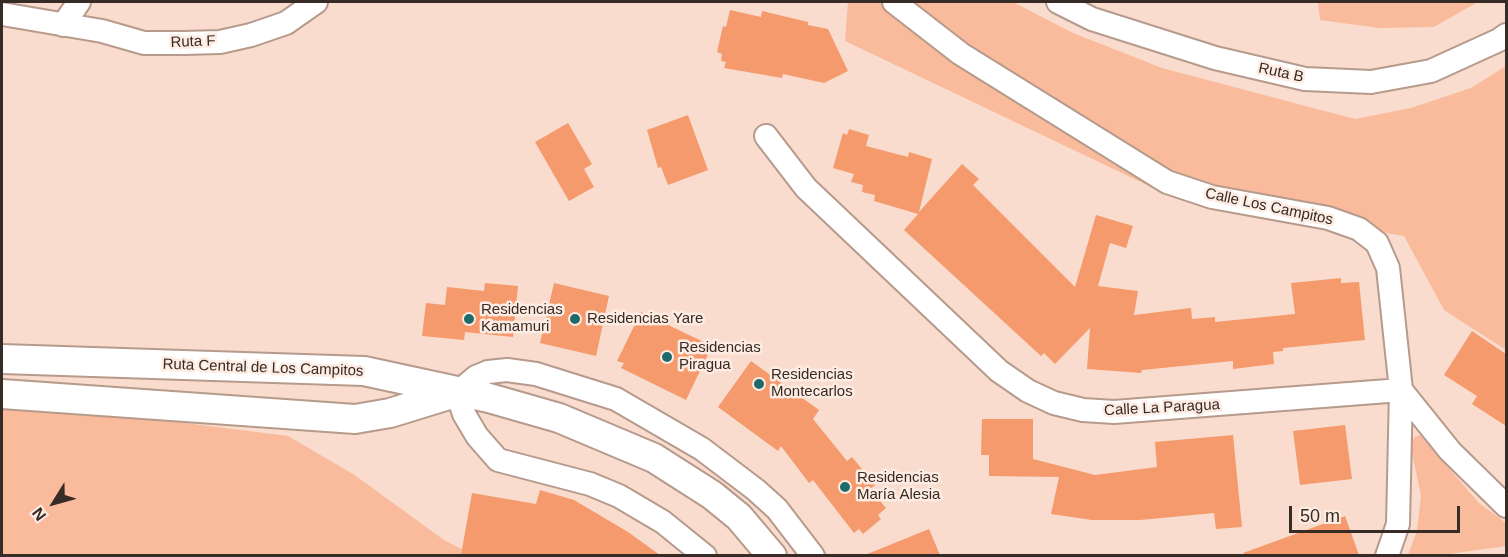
<!DOCTYPE html>
<html>
<head>
<meta charset="utf-8">
<style>
  body { margin:0 }
  #map { position:relative; width:1508px; height:557px; overflow:hidden; background:#f9dccd; font-family:Helvetica,sans-serif }
  canvas { display:block }
  .frame { position:absolute; inset:0; border:3px solid #362b25; pointer-events:none }
  .north { position:absolute; left:24px; top:473px; width:60px; height:60px; -webkit-text-stroke:4px #feece3; paint-order:stroke; rotate:233deg; font-size:16px; font-weight:700; line-height:24px; text-align:center; color:#362b25 }
  .north::after { content:''; display:block; margin:auto; width:21px; height:27px; background:#362b25; clip-path:polygon(50% 0,100% 100%,50% 72%,0 100%) }
  .scale { position:absolute; left:1289px; top:506px; width:171px; height:27px; box-sizing:border-box; border:3px solid #362b25; border-top:0; padding-left:8px; font-size:18px; line-height:21px; white-space:nowrap; color:#362b25; -webkit-text-stroke:4px #feece3; paint-order:stroke }
</style>
</head>
<body>
<div id="map">
<canvas width="1508" height="557"></canvas>
<div class="frame"></div>
<div class="north">N</div>
<div class="scale">50 m</div>
</div>
<script>
const c = document.querySelector('canvas').getContext('2d');
c.lineJoin = 'round';
function fill(path, color) {
  c.fillStyle = color;
  c.fill(path, 'evenodd');
}
function shape(rows) {
  const path = new Path2D();
  for (const r of rows) {
    path.moveTo(r[0], r[1]);
    for (let i = 2; i < r.length; i += 2) path.lineTo(r[i], r[i + 1]);
  }
  return path;
}
function stroke(path, color, width, dash) {
  c.strokeStyle = color;
  c.lineWidth = width;
  c.lineCap = dash ? 'butt' : 'round';
  c.setLineDash(dash || []);
  c.stroke(path);
}
function drawText(font, color, halo, rows, align = 'center') {
  c.font = font + ' Helvetica,sans-serif';
  c.lineWidth = 5;
  c.setLineDash([]);
  c.textBaseline = 'middle';
  c.strokeStyle = halo;
  c.fillStyle = color;
  for (const [text, x, y, turn = 0] of rows) {
    c.save();
    c.translate(x, y);
    c.rotate((+turn || 0) * Math.PI / 180);
    c.textAlign = isNaN(turn) ? turn : align;
    if (halo) c.strokeText(text, 0, 0);
    c.fillText(text, 0, 0);
    c.restore();
  }
}
fill(shape([
  [848,2,1013,2,1073,33,1162,68,1355,119,1411,108,1471,88,1506,66,1506,350,1444,310,1404,236,1166,194,845,41],
  [1318,2,1478,2,1434,27,1379,28,1320,20],
  [2,400,288,436,353,474,444,540,473,555,2,556],
  [1420,435,1479,503,1506,523,1506,546,1442,555,1408,555,1417,531,1421,496,1410,443,1415,437]
]), '#f9bb9c');
fill(shape([
  [730,10,761,17,762,11,808,22,808,25,828,29,848,71,824,83,783,74,782,78,724,68,726,62,721,61,722,54,717,52,723,26,726,27],
  [688,115,708,170,668,185,661,167,658,168,647,130],
  [568,123,592,164,584,169,594,187,569,201,535,142],
  [849,129,869,135,866,146,908,157,909,152,932,159,919,212,962,164,979,179,973,185,1075,287,1096,215,1133,226,1126,248,1110,243,1098,286,1138,291,1134,315,1191,308,1192,319,1215,317,1215,322,1295,314,1291,283,1341,278,1341,283,1359,282,1365,340,1283,348,1283,351,1273,352,1274,364,1233,369,1233,361,1142,370,1141,373,1087,369,1090,328,1055,364,1044,353,1041,356,904,230,918,214,874,201,875,195,862,192,863,185,851,182,854,174,833,168,843,133,847,135],
  [485,283,518,286,513,337,465,332,464,340,422,336,426,303,445,305,447,287,484,291],
  [554,283,609,296,596,356,540,343],
  [641,312,712,346,686,400,621,368,624,363,617,361],
  [1472,331,1506,354,1506,426,1472,404,1477,396,1444,375],
  [751,361,819,410,813,419,847,461,852,457,875,485,870,489,886,508,878,515,881,519,863,534,859,529,854,533,813,480,809,483,781,446,778,451,718,407],
  [982,419,1033,419,1033,459,1095,475,1157,467,1155,442,1233,435,1242,527,1216,529,1214,513,1140,520,1092,520,1051,514,1059,477,989,476,989,455,981,455],
  [1345,425,1352,479,1300,485,1293,431],
  [540,490,574,500,628,532,660,555,461,555,472,493,536,504],
  [1345,516,1359,555,1244,555,1243,553],
  [929,529,940,555,865,555]
]), '#f49a6d');
const minor = shape([
  [894,2,961,54,1167,182,1212,197,1328,218,1359,229,1377,243,1388,268,1401,390,1398,524,1387,556],
  [1058,2,1092,19,1215,58,1305,79,1371,82,1431,71,1499,40,1506,35],
  [2,14,102,31,144,43,184,43,220,42,251,35,286,23,316,2],
  [63,25,79,2],
  [766,136,806,188,999,371,1028,391,1054,403,1083,410,1114,412,1401,390],
  [1401,390,1450,451,1506,506],
  [705,556,663,522,619,496,590,484,498,460,477,436,464,414,457,393,476,377,488,372,507,370,536,374,616,399,702,449,756,490,777,509,813,556]
]);
const major = shape([
  [2,359,364,371,489,398,559,418,654,458,712,495,739,517,772,556],
  [2,394,355,419,390,413,455,393]
]);
stroke(minor, '#b69a8c', 26);
stroke(major, '#b69a8c', 32);
stroke(minor, '#fff', 22);
stroke(major, '#fff', 28);
for (const [x, y, r, color] of [
  [469,319,6,"#1f6b6b"],
  [575,319,6,"#1f6b6b"],
  [667,357,6,"#1f6b6b"],
  [759,384,6,"#1f6b6b"],
  [845,487,6,"#1f6b6b"]
]) {
  const dot = new Path2D();
  dot.arc(x, y, r, 0, 2 * Math.PI);
  c.fillStyle = color;
  c.fill(dot);
  stroke(dot, '#feece3', 2);
}
drawText('15px', '#362b25', '#feece3', [
  ["Ruta F",193,42,-2],
  ["Ruta B",1281,73,12],
  ["Calle Los Campitos",1269,207,12],
  ["Ruta Central de Los Campitos",263,368,2],
  ["Calle La Paragua",1162,408,-3]
]);
drawText('15px', '#362b25', '#feece3', [
  ["Residencias",481,310],
  ["Kamamuri",481,327],
  ["Residencias Yare",587,319],
  ["Residencias",679,348],
  ["Piragua",679,365],
  ["Residencias",771,375],
  ["Montecarlos",771,392],
  ["Residencias",857,478],
  ["María Alesia",857,495]
], 'left');
</script>
</body>
</html>
